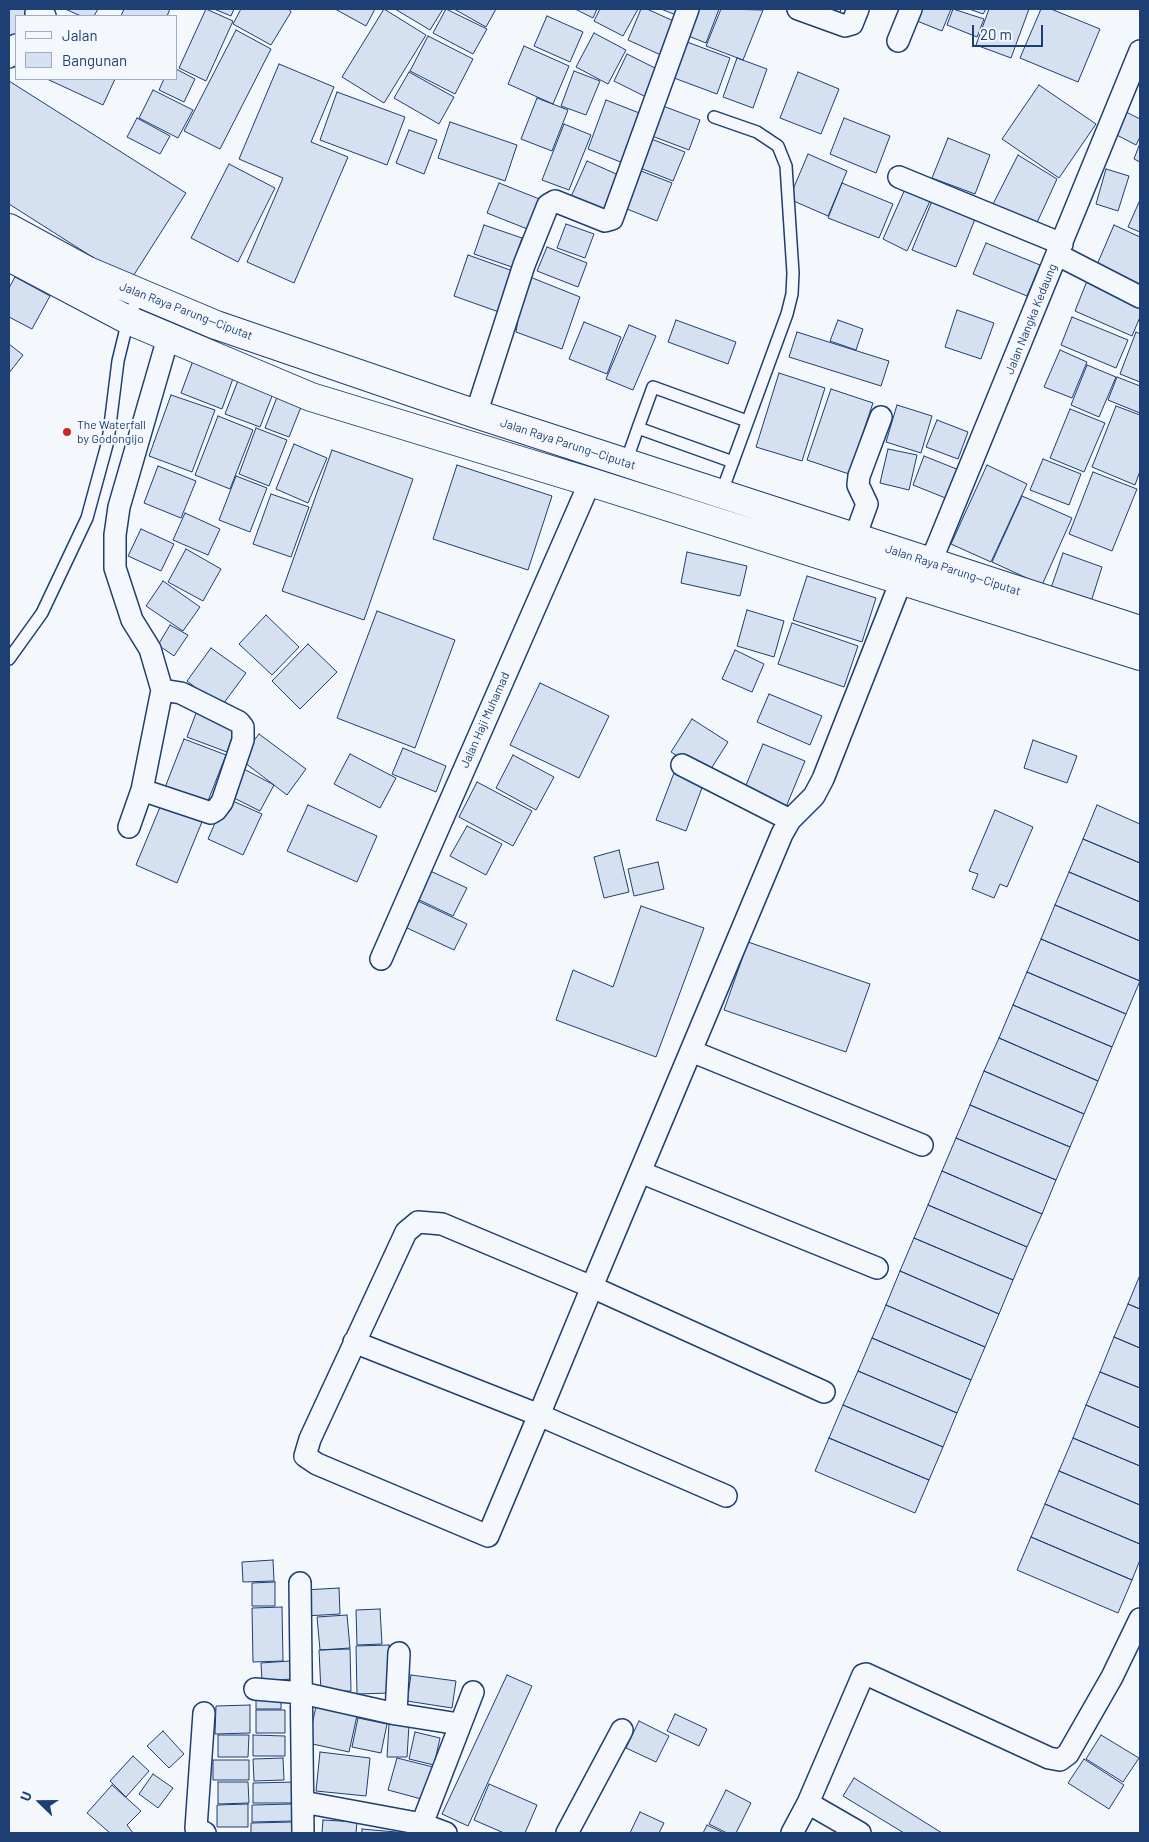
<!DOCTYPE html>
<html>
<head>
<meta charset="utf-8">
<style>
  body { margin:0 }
  #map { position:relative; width:1149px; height:1842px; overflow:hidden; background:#f4f7fb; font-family:Barlow,sans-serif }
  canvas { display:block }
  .frame { position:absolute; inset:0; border:10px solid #1d3f73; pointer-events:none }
  .legend { position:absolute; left:15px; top:15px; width:162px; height:65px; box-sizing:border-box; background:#f4f7fb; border:1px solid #9eadc5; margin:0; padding:6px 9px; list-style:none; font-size:15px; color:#1d3f73 }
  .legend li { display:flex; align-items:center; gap:10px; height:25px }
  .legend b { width:25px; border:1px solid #9eadc5 }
  .north { position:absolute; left:15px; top:1777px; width:50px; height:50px; -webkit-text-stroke:4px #f4f7fb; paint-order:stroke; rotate:292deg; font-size:14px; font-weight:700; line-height:20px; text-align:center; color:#1d3f73 }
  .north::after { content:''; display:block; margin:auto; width:18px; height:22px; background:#1d3f73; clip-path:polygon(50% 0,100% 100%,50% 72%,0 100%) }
  .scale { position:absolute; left:972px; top:25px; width:71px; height:22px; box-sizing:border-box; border:2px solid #1d3f73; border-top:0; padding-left:6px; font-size:15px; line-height:18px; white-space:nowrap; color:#1d3f73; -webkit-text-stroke:4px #f4f7fb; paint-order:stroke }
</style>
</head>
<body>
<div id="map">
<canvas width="1149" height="1842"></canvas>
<div class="frame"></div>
<ul class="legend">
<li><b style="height:6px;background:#f4f7fb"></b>Jalan</li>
<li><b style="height:14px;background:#d5e0f0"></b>Bangunan</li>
</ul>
<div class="north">U</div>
<div class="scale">20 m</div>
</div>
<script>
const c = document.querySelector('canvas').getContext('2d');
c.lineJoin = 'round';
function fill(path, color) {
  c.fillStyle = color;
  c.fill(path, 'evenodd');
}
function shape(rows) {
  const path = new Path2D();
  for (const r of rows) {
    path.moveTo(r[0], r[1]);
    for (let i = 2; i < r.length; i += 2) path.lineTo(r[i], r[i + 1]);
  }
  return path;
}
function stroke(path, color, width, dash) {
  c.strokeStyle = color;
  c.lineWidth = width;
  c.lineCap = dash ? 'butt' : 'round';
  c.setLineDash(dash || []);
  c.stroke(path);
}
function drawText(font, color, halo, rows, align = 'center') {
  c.font = font + ' Barlow,sans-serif';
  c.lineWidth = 4;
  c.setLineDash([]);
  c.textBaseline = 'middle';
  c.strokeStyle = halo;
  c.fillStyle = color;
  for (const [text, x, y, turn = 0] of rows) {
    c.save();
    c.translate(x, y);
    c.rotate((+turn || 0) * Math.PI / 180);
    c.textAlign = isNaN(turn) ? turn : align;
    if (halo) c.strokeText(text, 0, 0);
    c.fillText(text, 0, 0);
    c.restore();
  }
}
const building = shape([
  [9,9,32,9,28,16,16,16,16,35,9,47,9,9],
  [65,9,98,9,94,16,81,16,65,9],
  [124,9,170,9,167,16,121,16,124,9],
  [206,9,233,21,206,81,179,68,206,9],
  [214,9,234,9,231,16,214,9],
  [241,9,289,9,291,12,271,45,233,24,241,9],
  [335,9,375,9,366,26,335,9],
  [384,9,426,35,384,103,342,77,384,9],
  [395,9,443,9,430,30,395,9],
  [446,9,487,29,473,54,433,33,446,9],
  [454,9,496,9,486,27,454,9],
  [575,9,597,9,593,18,575,9],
  [600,9,638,9,623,36,594,21,600,9],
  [641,9,647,9,678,23,663,56,628,40,641,9],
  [661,9,684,9,681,17,661,9],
  [690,9,719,9,706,43,681,33,690,9],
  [721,9,763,10,743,60,706,46,721,9],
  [807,9,841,9,838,19,807,9],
  [916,9,951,9,942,31,912,19,916,9],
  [953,9,984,19,977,37,947,25,953,9],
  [969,9,986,9,983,14,969,9],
  [989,9,1029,9,1011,58,976,45,989,9],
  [1041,9,1051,9,1100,29,1078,82,1020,58,1041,9],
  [547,16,583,32,570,62,534,46,547,16],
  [236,30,271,49,220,149,184,131,236,30],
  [594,33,626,50,608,84,576,67,594,33],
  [428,36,473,59,455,94,410,71,428,36],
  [679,39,730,58,717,94,666,75,679,39],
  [524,46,569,66,553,104,508,84,524,46],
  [627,54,661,71,648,98,614,81,627,54],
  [737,58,767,69,753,108,723,97,737,58],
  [279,64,334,87,311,142,348,157,294,283,247,262,283,178,239,159,279,64],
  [176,69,195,79,184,102,159,90,164,79,176,79,176,69],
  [574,71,600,81,586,115,561,106,574,71],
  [409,72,454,97,439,124,394,98,409,72],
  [798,72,839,89,821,134,780,118,798,72],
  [47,79,115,79,103,105,47,79],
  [9,81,186,193,130,281,9,204,9,81],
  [1039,85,1096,124,1059,178,1002,139,1039,85],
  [153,90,193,110,178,138,139,118,153,90],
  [337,92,405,117,387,165,320,140,337,92],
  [537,98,568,110,552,151,521,139,537,98],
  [606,100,647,116,628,165,588,149,606,100],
  [663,106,700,120,689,150,652,136,663,106],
  [1122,110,1140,119,1140,137,1136,145,1111,132,1122,110],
  [137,118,170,136,160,154,127,137,137,118],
  [844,118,890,136,876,173,830,154,844,118],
  [450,122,517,145,505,181,438,158,450,122],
  [564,124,591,135,569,190,542,180,564,124],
  [409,130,437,140,424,174,396,163,409,130],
  [646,137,685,152,673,181,635,166,646,137],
  [948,138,990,155,975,194,932,178,948,138],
  [1140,143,1140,162,1134,159,1140,143],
  [808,154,847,171,828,216,789,199,808,154],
  [1018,155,1057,179,1035,227,992,206,1018,155],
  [587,161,623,177,607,215,570,199,587,161],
  [229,164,275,188,238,262,191,238,229,164],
  [636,169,672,183,657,221,622,207,636,169],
  [1106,169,1129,176,1118,211,1096,204,1106,169],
  [499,183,547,202,535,232,487,213,499,183],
  [842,183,893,204,879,238,828,218,842,183],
  [905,189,930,201,907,251,883,239,905,189],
  [934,196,977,214,956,267,912,250,934,196],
  [1140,200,1140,232,1128,227,1140,200],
  [566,224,594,234,585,258,557,248,566,224],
  [484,225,522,238,512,267,474,254,484,225],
  [1114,225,1140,237,1140,287,1096,267,1114,225],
  [986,243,1040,265,1027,296,973,274,986,243],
  [547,247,587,263,578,287,537,271,547,247],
  [468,255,513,271,499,312,454,296,468,255],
  [525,275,580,297,562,349,516,332,525,275],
  [15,277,50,296,32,329,9,317,9,288,15,277],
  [1087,281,1140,304,1140,317,1132,336,1075,311,1087,281],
  [957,310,994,323,981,359,945,347,957,310],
  [1072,317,1128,340,1116,368,1061,345,1072,317],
  [676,320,736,342,728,364,668,342,676,320],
  [838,320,863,329,856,350,830,341,838,320],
  [584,322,621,337,607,374,569,359,584,322],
  [629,325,656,336,633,390,606,379,629,325],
  [797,332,889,361,881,386,789,357,797,332],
  [1136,332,1140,334,1140,382,1120,374,1136,332],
  [9,344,23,355,9,373,9,344],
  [1060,350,1087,362,1072,398,1044,387,1060,350],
  [194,358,235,373,222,409,181,393,194,358],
  [1087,365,1116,377,1099,417,1071,405,1087,365],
  [779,373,825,388,802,461,756,447,779,373],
  [1117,377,1140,386,1140,413,1108,400,1117,377],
  [239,378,274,391,260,427,225,414,239,378],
  [281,387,305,397,289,437,265,428,281,387],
  [831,389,873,403,849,474,807,460,831,389],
  [171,395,215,410,192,472,149,456,171,395],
  [897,405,932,416,921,453,886,442,897,405],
  [1116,406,1140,415,1140,471,1135,485,1092,467,1116,406],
  [1070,409,1105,423,1084,472,1050,458,1070,409],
  [218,416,253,430,230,489,195,475,218,416],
  [937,420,968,432,958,459,926,447,937,420],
  [256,428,287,440,269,486,239,474,256,428],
  [294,444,327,458,308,503,276,489,294,444],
  [888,449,917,455,909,490,880,483,888,449],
  [332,450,413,479,364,620,282,591,332,450],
  [924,456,964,472,953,501,913,485,924,456],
  [1043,459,1081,474,1069,505,1030,490,1043,459],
  [457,465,552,496,528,570,433,539,457,465],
  [987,465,1027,484,991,562,951,544,987,465],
  [158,466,196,481,181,518,144,503,158,466],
  [1093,472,1137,489,1112,551,1069,534,1093,472],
  [236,476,267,488,250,532,219,520,236,476],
  [271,494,309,507,291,557,253,544,271,494],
  [1022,496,1072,518,1042,585,992,562,1022,496],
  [185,513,220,529,208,555,173,540,185,513],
  [141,529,174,544,161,571,128,556,141,529],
  [186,549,221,569,203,601,168,582,186,549],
  [687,552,747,566,740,596,681,583,687,552],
  [1063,553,1102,567,1090,605,1050,591,1063,553],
  [807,576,876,598,862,642,793,620,807,576],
  [163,581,200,607,183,631,146,606,163,581],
  [747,610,784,621,774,657,737,646,747,610],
  [377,611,455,640,415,748,337,718,377,611],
  [266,615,299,647,272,675,239,644,266,615],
  [792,623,858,646,844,687,778,664,792,623],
  [170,625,188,635,174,656,158,645,170,625],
  [308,644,337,672,300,709,272,681,308,644],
  [211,648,246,673,221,707,187,681,211,648],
  [735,650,764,664,752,692,722,679,735,650],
  [540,683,609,716,579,778,510,745,540,683],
  [769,694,822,716,810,745,757,722,769,694],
  [198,708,237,722,227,752,187,737,198,708],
  [692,719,728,742,707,775,671,752,692,719],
  [259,734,306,769,287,795,240,759,259,734],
  [184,739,226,755,206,806,164,790,184,739],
  [1033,740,1077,756,1067,783,1024,768,1033,740],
  [763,744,805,761,786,807,744,790,763,744],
  [403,748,446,766,436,792,392,774,403,748],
  [350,754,396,778,380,808,334,784,350,754],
  [513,755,554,777,536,810,496,788,513,755],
  [242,768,274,785,260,811,228,795,242,768],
  [674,773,703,785,686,831,656,820,674,773],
  [477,782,532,811,513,846,459,817,477,782],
  [226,798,262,814,243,855,208,839,226,798],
  [163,800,204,817,177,883,136,865,163,800],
  [308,805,377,836,357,882,287,851,308,805],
  [1097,805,1140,824,1140,863,1083,839,1097,805],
  [995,810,1033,827,1007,887,1000,884,994,898,972,889,978,874,969,871,995,810],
  [467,826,502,844,486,875,450,856,467,826],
  [1083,839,1140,863,1140,902,1069,872,1083,839],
  [619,850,629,892,604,898,594,857,619,850],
  [658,862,664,889,634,896,628,869,658,862],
  [426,869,467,888,453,916,413,897,426,869],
  [1069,872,1140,902,1140,941,1055,905,1069,872],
  [418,901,467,924,454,950,405,927,418,901],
  [1055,905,1140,941,1140,981,1041,939,1055,905],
  [641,906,704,928,656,1057,556,1020,573,970,613,987,641,906],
  [1041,939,1140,981,1126,1014,1027,972,1041,939],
  [748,942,870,984,846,1052,724,1010,748,942],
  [1027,972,1126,1014,1112,1047,1013,1005,1027,972],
  [1013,1005,1112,1047,1098,1081,999,1038,1013,1005],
  [999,1038,1098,1081,1084,1114,984,1071,999,1038],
  [984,1071,1084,1114,1070,1147,970,1105,984,1071],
  [970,1105,1070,1147,1056,1180,956,1138,970,1105],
  [956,1138,1056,1180,1042,1214,942,1171,956,1138],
  [942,1171,1042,1214,1027,1247,928,1205,942,1171],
  [928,1205,1027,1247,1013,1280,914,1238,928,1205],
  [914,1238,1013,1280,999,1314,900,1271,914,1238],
  [900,1271,999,1314,985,1347,886,1305,900,1271],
  [1140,1275,1140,1309,1128,1304,1140,1275],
  [1128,1304,1140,1309,1140,1348,1114,1337,1128,1304],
  [886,1305,985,1347,971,1380,872,1338,886,1305],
  [1114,1337,1140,1348,1140,1388,1100,1372,1114,1337],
  [872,1338,971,1380,957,1413,858,1371,872,1338],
  [858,1371,957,1413,943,1447,843,1405,858,1371],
  [1100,1372,1140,1388,1140,1428,1086,1405,1100,1372],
  [843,1405,943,1447,929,1480,829,1438,843,1405],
  [1086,1405,1140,1428,1140,1466,1073,1438,1086,1405],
  [829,1438,929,1480,915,1513,815,1471,829,1438],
  [1073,1438,1140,1466,1140,1505,1059,1471,1073,1438],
  [1059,1471,1140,1505,1140,1544,1045,1504,1059,1471],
  [1045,1504,1140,1544,1140,1560,1132,1580,1031,1537,1045,1504],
  [1031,1537,1132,1580,1118,1613,1017,1570,1031,1537],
  [273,1560,274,1581,243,1582,242,1562,273,1560],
  [275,1582,275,1606,252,1606,252,1583,275,1582],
  [339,1588,340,1614,305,1616,304,1590,339,1588],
  [282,1607,283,1661,253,1662,252,1608,282,1607],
  [380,1609,382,1644,357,1645,356,1610,380,1609],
  [347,1615,350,1648,320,1650,317,1617,347,1615],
  [389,1645,390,1693,357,1694,356,1646,389,1645],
  [350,1649,351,1691,321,1692,319,1650,350,1649],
  [290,1661,291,1679,262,1681,261,1663,290,1661],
  [411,1675,456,1681,452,1708,407,1701,411,1675],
  [507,1675,532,1686,468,1826,442,1814,507,1675],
  [256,1696,281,1697,281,1709,256,1709,256,1696],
  [317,1702,358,1711,349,1752,308,1743,317,1702],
  [250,1705,250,1733,215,1734,216,1706,250,1705],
  [256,1710,285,1710,285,1733,256,1733,256,1710],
  [675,1714,707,1729,699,1746,667,1731,675,1714],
  [358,1718,387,1724,381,1753,352,1747,358,1718],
  [639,1721,669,1736,656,1762,626,1748,639,1721],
  [389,1724,409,1725,407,1757,387,1757,389,1724],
  [163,1731,184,1754,169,1768,147,1746,163,1731],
  [415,1732,440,1738,434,1765,409,1759,415,1732],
  [218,1735,249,1735,248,1757,218,1757,218,1735],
  [253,1735,285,1736,285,1756,253,1756,253,1735],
  [1101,1735,1139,1758,1123,1782,1086,1759,1101,1735],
  [320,1752,370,1758,366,1796,316,1791,320,1752],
  [133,1756,149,1771,126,1797,110,1781,133,1756],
  [283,1758,284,1780,254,1781,253,1759,283,1758],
  [397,1758,433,1767,425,1800,388,1790,397,1758],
  [1084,1759,1124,1785,1109,1809,1068,1783,1084,1759],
  [213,1760,249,1760,249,1780,213,1780,213,1760],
  [153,1774,173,1788,158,1808,139,1794,153,1774],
  [854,1778,942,1833,904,1833,843,1796,854,1778],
  [218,1782,248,1782,249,1803,218,1804,218,1782],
  [296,1782,296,1803,253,1803,253,1783,296,1782],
  [489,1784,537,1805,525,1833,504,1833,474,1820,489,1784],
  [112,1785,141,1811,127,1825,133,1833,110,1833,87,1813,112,1785],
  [726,1790,751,1803,736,1833,727,1833,709,1824,726,1790],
  [248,1804,248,1827,217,1827,217,1805,248,1804],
  [292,1804,293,1821,252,1822,252,1805,292,1804],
  [640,1812,664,1823,659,1833,630,1833,640,1812],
  [323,1820,357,1822,356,1833,322,1833,323,1820],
  [294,1822,295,1833,251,1833,251,1823,294,1822],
  [707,1825,724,1833,703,1833,707,1825],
  [362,1829,407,1833,362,1833,362,1829]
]);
fill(building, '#d5e0f0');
stroke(building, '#1d3f73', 1);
const lane = shape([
  [714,117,757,132,778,146,786,166,793,273,792,294,787,314,721,494],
  [626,462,638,428],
  [733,462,638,428,653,387,747,421],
  [9,659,42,613,87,518,108,441,118,361,128,320,139,294]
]);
const street = shape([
  [798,9,845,26,852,24,858,9],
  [36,13,45,16],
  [898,41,911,9],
  [9,57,16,45],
  [899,177,1062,244],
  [1058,255,1140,297],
  [476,414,524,265,548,205,555,201,605,221,612,219,688,9],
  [855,537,867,504,858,485,859,476,881,417],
  [925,576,1140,51],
  [682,765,790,820],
  [142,790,211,813,216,810,222,802,243,740,243,727,239,722,181,693,162,690],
  [129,827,142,790,162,690,150,649,132,620,115,568,115,535,119,507,168,338],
  [381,959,590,482],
  [691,1051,922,1145],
  [640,1172,877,1268],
  [354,1342,539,1415,726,1496],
  [824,1392,592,1287,442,1224,418,1222,406,1232,310,1439,305,1456,317,1464,488,1536,539,1415,592,1287,593,1284,782,834,790,820,814,796,823,779,907,566],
  [300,1583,303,1833],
  [255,1689,302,1693,396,1714,459,1724],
  [204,1713,196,1828,205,1833],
  [396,1714,399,1653],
  [303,1802,422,1824,446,1833],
  [808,1803,860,1833],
  [422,1824,473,1692],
  [567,1833,622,1730],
  [792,1833,808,1803,863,1675,866,1674,1049,1758,1060,1760,1068,1754,1112,1677,1140,1619]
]);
const highway = shape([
  [9,228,88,271,216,325,476,414,1140,630],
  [9,257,128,320,311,397,590,482,1140,656]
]);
stroke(lane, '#1d3f73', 14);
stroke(street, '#1d3f73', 24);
stroke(highway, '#1d3f73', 30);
stroke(lane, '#f4f7fb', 11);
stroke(street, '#f4f7fb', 21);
stroke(highway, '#f4f7fb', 28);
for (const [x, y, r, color] of [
  [67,432,5,"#c62828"]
]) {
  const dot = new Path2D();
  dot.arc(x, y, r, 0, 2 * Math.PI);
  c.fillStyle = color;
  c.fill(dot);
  stroke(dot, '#f4f7fb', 2);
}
drawText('12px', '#1d3f73', '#f4f7fb', [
  ["Jalan Raya Parung—Ciputat",186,311,21],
  ["Jalan Nangka Kedaung",1031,319,-68],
  ["Jalan Raya Parung—Ciputat",568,444,18],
  ["Jalan Raya Parung—Ciputat",953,570,18],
  ["Jalan Haji Muhamad",485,720,-66]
]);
drawText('12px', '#1d3f73', '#f4f7fb', [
  ["The Waterfall",77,425],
  ["by Godongijo",77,439]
], 'left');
</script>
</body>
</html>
